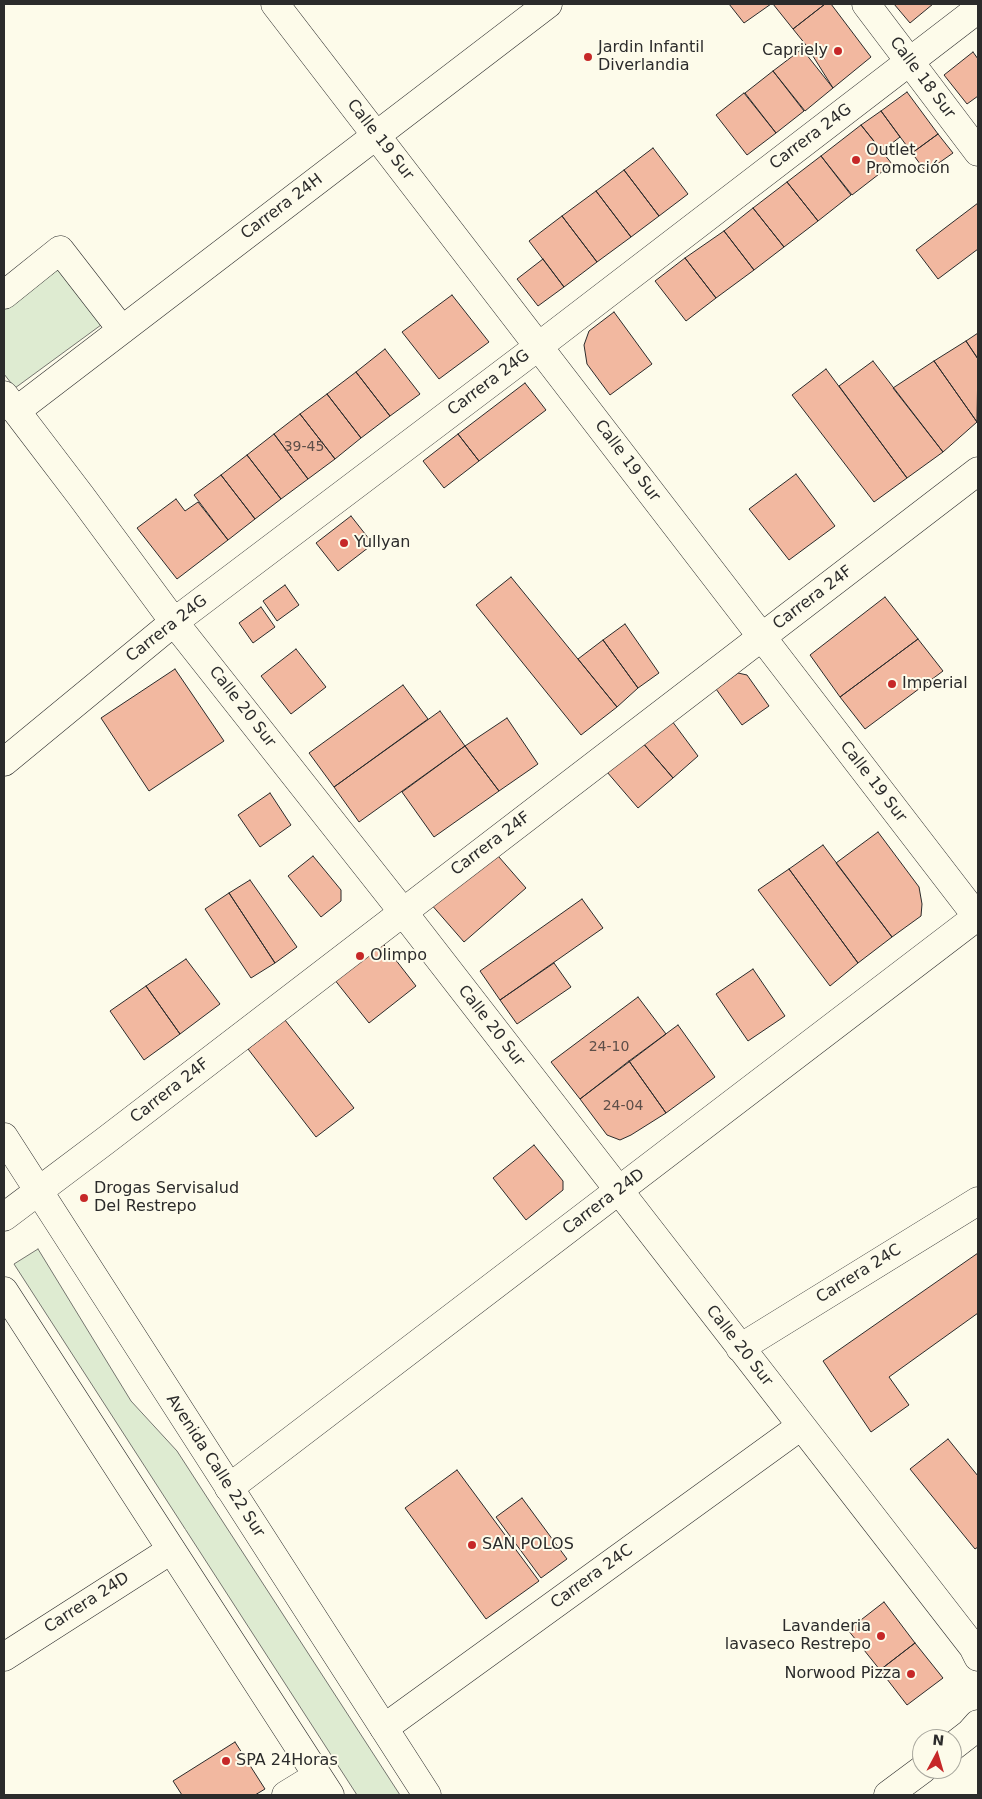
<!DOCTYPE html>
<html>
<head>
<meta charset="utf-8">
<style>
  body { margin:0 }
  #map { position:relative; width:982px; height:1799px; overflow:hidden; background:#fdfbea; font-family:"DejaVu Sans",sans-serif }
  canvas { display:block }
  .frame { position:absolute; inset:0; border:5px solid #2b2b2b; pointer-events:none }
  .north { position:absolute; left:912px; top:1729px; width:50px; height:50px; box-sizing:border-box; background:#fdfbea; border:1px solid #a9a89e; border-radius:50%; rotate:6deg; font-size:14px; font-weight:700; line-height:20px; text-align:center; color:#2b2b2b }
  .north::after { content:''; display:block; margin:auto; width:18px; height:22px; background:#c62828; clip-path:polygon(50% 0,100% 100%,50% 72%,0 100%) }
</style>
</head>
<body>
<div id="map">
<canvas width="982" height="1799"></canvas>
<div class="frame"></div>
<div class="north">N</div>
</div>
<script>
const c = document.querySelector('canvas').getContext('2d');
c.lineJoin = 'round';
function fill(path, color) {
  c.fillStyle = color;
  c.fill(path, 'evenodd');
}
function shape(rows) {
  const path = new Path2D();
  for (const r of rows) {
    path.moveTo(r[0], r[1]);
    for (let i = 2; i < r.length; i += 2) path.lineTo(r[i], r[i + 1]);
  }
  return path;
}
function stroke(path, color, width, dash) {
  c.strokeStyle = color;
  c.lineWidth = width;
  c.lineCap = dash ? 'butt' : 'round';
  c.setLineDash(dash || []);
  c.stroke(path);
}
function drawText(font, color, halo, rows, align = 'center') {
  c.font = font + ' "DejaVu Sans",sans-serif';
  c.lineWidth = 4;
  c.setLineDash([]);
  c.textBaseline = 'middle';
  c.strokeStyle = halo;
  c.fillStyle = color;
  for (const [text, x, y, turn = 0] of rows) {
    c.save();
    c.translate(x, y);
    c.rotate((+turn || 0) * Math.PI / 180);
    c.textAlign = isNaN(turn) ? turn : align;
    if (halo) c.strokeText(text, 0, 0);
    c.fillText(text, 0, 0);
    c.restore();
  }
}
const green = shape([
  [59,269,101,325,15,388,4,374,4,309,59,269],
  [38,1249,131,1401,177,1451,400,1795,357,1795,14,1264,38,1249]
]);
fill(green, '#deebd1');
stroke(green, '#74746e', 1);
const building = shape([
  [729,4,771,4,744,23,729,4],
  [773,4,825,4,793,29,773,4],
  [825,4,831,4,871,57,833,88,806,45,793,29,825,4],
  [894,4,933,4,910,23,894,4],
  [802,49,833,88,805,111,773,71,802,49],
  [973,52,978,59,978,96,967,104,944,75,973,52],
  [773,71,804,111,776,133,745,93,773,71],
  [907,92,938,134,912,153,881,111,907,92],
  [744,93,776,133,747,155,716,115,744,93],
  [881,111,900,137,882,151,861,125,881,111],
  [861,125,892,164,852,195,821,156,861,125],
  [938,134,953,153,926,172,912,153,938,134],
  [653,148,688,194,659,216,624,170,653,148],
  [821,156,851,195,818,221,787,182,821,156],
  [624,170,659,216,631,237,596,191,624,170],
  [787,182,818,221,784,247,753,208,787,182],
  [596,191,631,237,597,262,562,216,596,191],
  [978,203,978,249,938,279,916,250,978,203],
  [753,208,784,247,754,270,724,231,753,208],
  [562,216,597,262,564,287,529,241,562,216],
  [724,231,754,270,716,298,685,258,724,231],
  [685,258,716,298,686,321,655,281,685,258],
  [543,259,564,287,538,306,517,279,543,259],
  [452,295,489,342,439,379,402,332,452,295],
  [614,312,652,364,610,395,587,364,584,345,589,331,614,312],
  [978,333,978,359,966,341,978,333],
  [966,341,978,359,977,422,934,361,966,341],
  [385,349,420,394,390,416,356,372,385,349],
  [873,361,943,452,907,478,839,386,873,361],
  [934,361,977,422,943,452,893,388,934,361],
  [826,369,907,478,874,502,792,395,826,369],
  [356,372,390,416,361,438,327,394,356,372],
  [525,383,546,410,479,461,458,434,525,383],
  [327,394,361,438,335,459,300,414,327,394],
  [300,414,335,459,308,479,274,434,300,414],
  [274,434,308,479,281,499,247,455,274,434],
  [458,434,479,461,444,488,423,461,458,434],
  [247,455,281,499,255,519,221,475,247,455],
  [796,474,835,526,789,560,749,509,796,474],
  [221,475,255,519,228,540,194,495,221,475],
  [176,499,185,511,198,502,228,540,177,579,137,528,176,499],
  [351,516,373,544,338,571,316,543,351,516],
  [511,577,617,707,581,735,476,605,511,577],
  [285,585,299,605,277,621,263,601,285,585],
  [885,597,918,639,840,697,810,655,885,597],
  [261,607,275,627,253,643,239,623,261,607],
  [625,624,659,673,638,688,603,640,625,624],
  [918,639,943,671,865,729,840,697,918,639],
  [603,640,638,688,617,707,578,659,603,640],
  [296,649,326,687,291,714,261,676,296,649],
  [175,669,224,741,149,791,101,718,175,669],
  [738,673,747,675,769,706,742,725,716,689,738,673],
  [403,685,428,719,334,787,309,753,403,685],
  [440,711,465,746,359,822,334,787,440,711],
  [507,718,538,764,499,791,465,746,507,718],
  [672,721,698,756,673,778,642,742,672,721],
  [642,742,673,778,638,808,607,772,642,742],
  [465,746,499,791,434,837,402,792,465,746],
  [270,793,291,825,260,847,238,815,270,793],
  [878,832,919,887,922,904,921,916,892,937,836,863,878,832],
  [823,845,892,937,858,963,789,869,823,845],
  [492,849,526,888,464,942,430,903,492,849],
  [313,856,341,890,341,901,321,917,288,876,313,856],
  [789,869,858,963,830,986,758,890,789,869],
  [250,880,297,947,275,963,229,893,250,880],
  [229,893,275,963,251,978,205,909,229,893],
  [582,899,603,928,500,1000,480,971,582,899],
  [381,941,416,986,369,1023,334,979,381,941],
  [186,959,220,1004,180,1034,146,986,186,959],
  [554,963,571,987,517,1024,500,1000,554,963],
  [753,969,785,1016,748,1041,716,994,753,969],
  [146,986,180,1034,144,1060,110,1011,146,986],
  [638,997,666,1034,580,1099,551,1062,638,997],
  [285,1020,354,1108,316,1137,248,1049,285,1020],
  [678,1025,715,1077,666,1113,629,1061,678,1025],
  [629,1061,666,1113,631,1135,620,1140,607,1135,580,1099,629,1061],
  [534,1145,563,1181,563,1190,526,1220,493,1178,534,1145],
  [978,1253,978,1313,889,1377,909,1405,871,1432,823,1361,978,1253],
  [948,1439,978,1476,978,1547,975,1549,910,1469,948,1439],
  [457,1470,539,1581,486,1619,405,1508,457,1470],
  [522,1498,567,1559,541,1578,496,1517,522,1498],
  [884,1602,915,1643,880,1670,848,1630,884,1602],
  [915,1643,943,1678,907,1705,880,1670,915,1643],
  [235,1742,265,1789,255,1795,182,1795,173,1781,235,1742]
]);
fill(building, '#f2b8a0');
stroke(building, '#2b2b2b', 1);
const street = shape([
  [275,4,978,918],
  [866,4,978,152],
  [4,295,60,250,122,330],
  [4,395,81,496,174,622,403,912,973,1647,978,1657],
  [16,411,548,4],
  [4,762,174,622,539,346,978,9],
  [4,1217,105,1141,978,471],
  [740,1348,978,1201],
  [229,1488,978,916],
  [4,1657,171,1550],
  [384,1728,801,1426],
  [952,1747,970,1733,978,1724],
  [286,1795,317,1776],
  [888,1795,923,1769]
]);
const primary = shape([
  [4,1137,427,1795],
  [4,1291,330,1795]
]);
stroke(street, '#2b2b2b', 29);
stroke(primary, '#2b2b2b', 29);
stroke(street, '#fdfbea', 28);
stroke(primary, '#fdfbea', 28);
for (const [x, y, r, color] of [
  [838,51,5,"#c62828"],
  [588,57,5,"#c62828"],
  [856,160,5,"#c62828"],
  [344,543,5,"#c62828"],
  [892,684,5,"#c62828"],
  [360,956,5,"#c62828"],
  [84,1198,5,"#c62828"],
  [472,1545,5,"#c62828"],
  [881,1636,5,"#c62828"],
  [911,1674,5,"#c62828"],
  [226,1761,5,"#c62828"]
]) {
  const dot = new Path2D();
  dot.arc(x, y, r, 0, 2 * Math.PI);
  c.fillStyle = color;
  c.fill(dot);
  stroke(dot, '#fdfbea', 2);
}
drawText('14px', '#5d4e48', null, [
  ["39-45",304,447],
  ["24-10",609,1047],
  ["24-04",623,1106]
]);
drawText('16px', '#2b2b2b', '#fdfbea', [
  ["Jardin Infantil",598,48],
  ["Diverlandia",598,66],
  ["Capriely",828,51,"right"],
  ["Outlet",866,151],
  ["Promoción",866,169],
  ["Yullyan",354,543],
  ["Imperial",902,684],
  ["Olimpo",370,956],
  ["Drogas Servisalud",94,1189],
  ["Del Restrepo",94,1207],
  ["SAN POLOS",482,1545],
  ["Lavanderia",871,1627,"right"],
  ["lavaseco Restrepo",871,1645,"right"],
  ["Norwood Pizza",901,1674,"right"],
  ["SPA 24Horas",236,1761]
], 'left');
drawText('16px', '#2b2b2b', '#fdfbea', [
  ["Calle 18 Sur",922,78,53],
  ["Carrera 24G",811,137,-37],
  ["Calle 19 Sur",380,140,52],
  ["Carrera 24H",282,207,-37],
  ["Carrera 24G",489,383,-37],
  ["Calle 19 Sur",627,461,53],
  ["Carrera 24F",813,598,-37],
  ["Carrera 24G",167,629,-38],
  ["Calle 20 Sur",242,707,52],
  ["Calle 19 Sur",873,782,52],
  ["Carrera 24F",491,844,-37],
  ["Calle 20 Sur",491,1026,52],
  ["Carrera 24F",170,1091,-38],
  ["Carrera 24D",604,1202,-37],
  ["Carrera 24C",859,1274,-32],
  ["Calle 20 Sur",739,1346,52],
  ["Avenida Calle 22 Sur",215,1466,57],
  ["Carrera 24C",592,1577,-36],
  ["Carrera 24D",87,1603,-33]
]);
</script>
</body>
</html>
